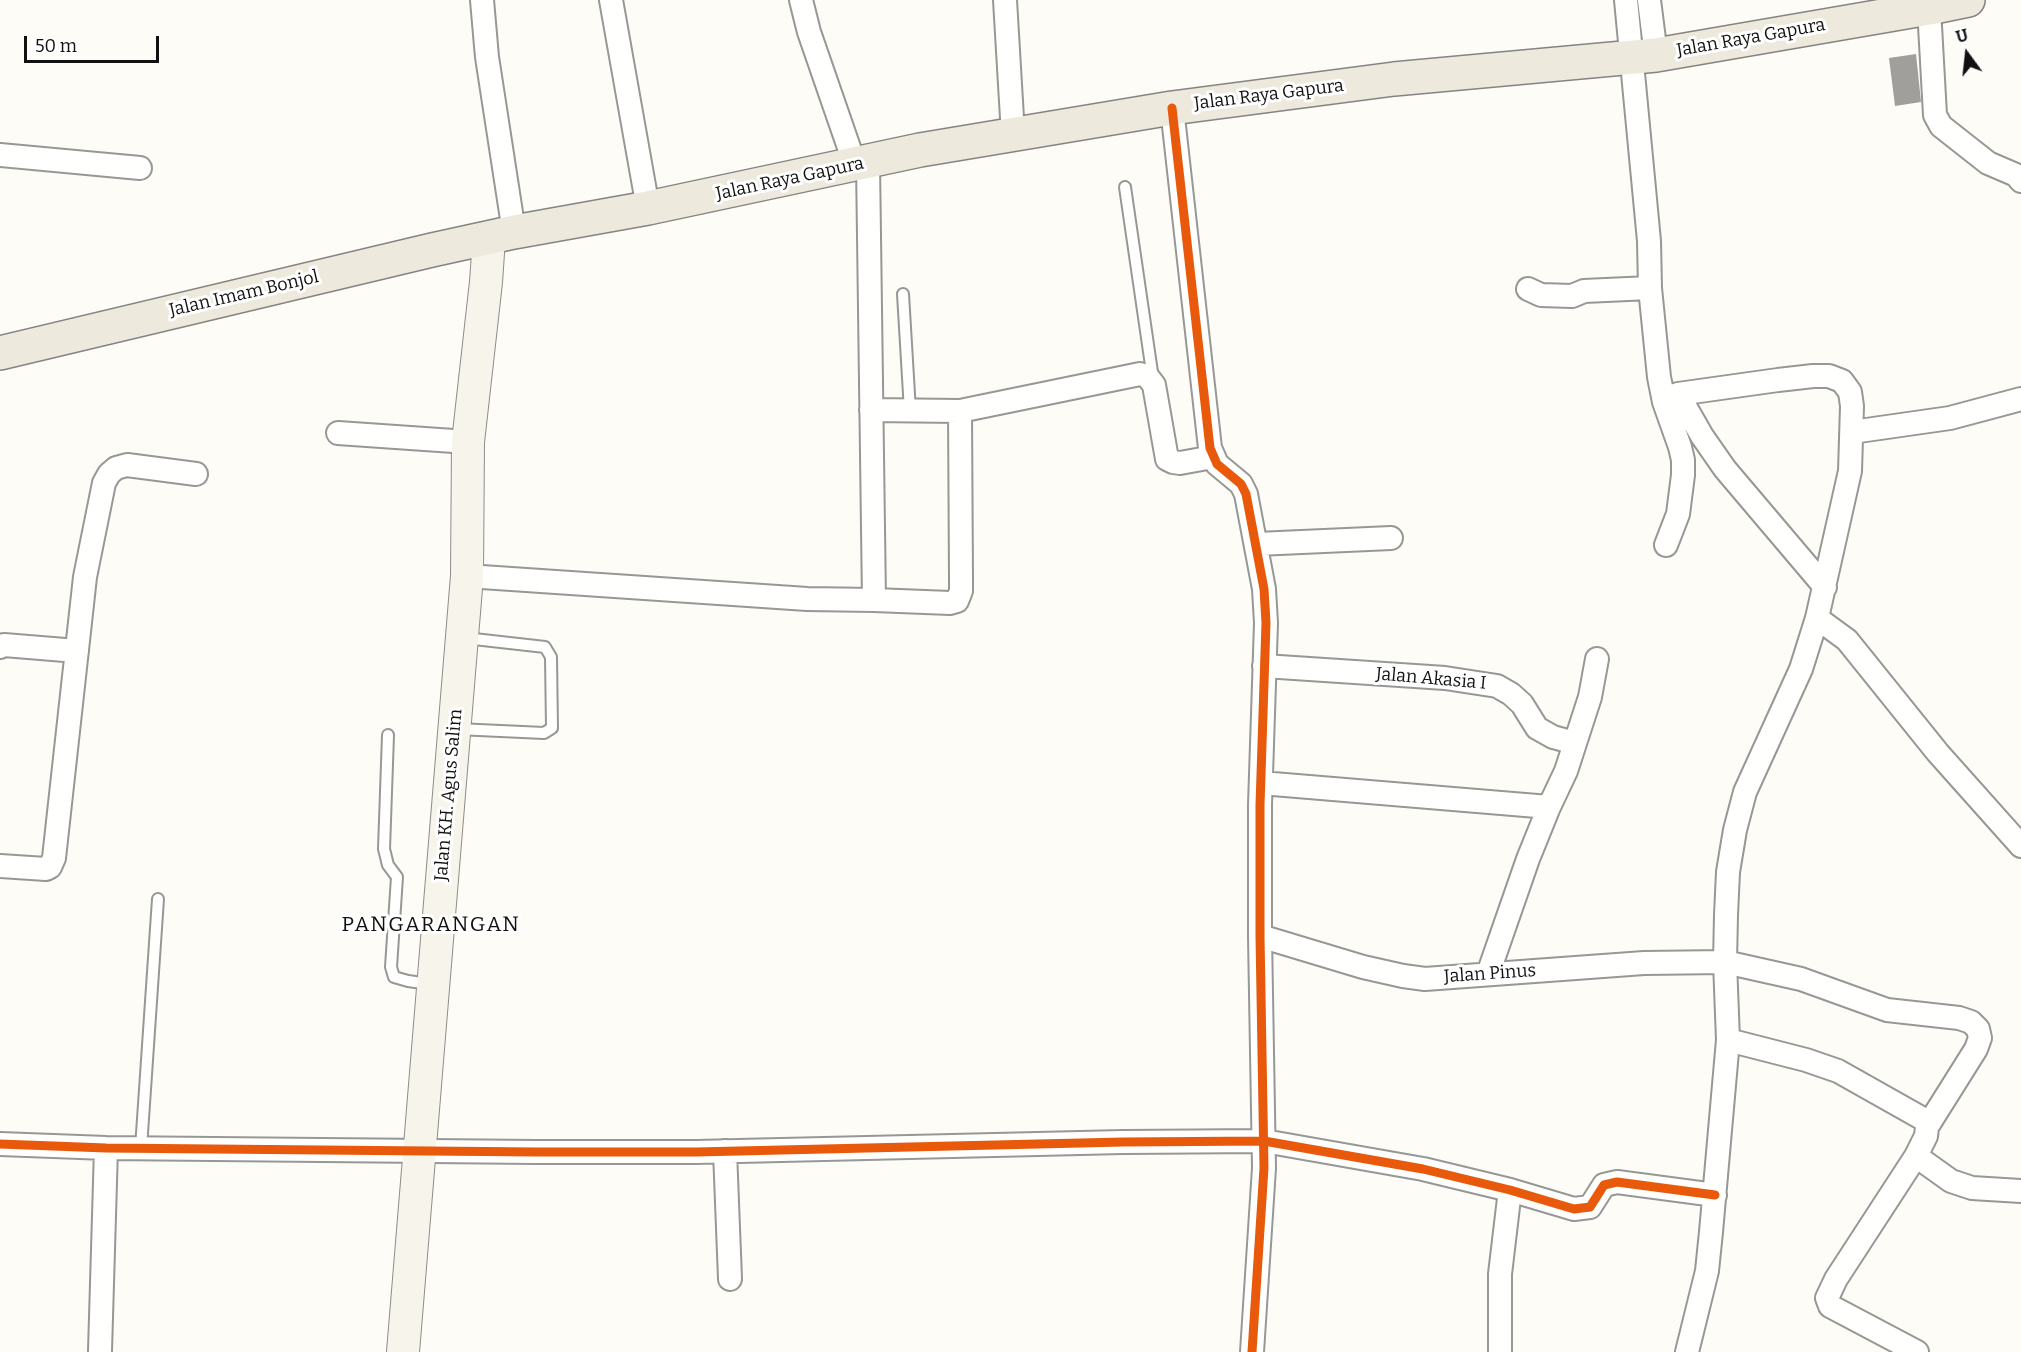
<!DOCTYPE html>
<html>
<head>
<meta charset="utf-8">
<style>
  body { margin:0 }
  #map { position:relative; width:2021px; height:1352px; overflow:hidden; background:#fdfcf7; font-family:Bitter,serif }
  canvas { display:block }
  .north { position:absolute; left:1937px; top:24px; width:60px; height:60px; -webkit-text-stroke:4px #fff; paint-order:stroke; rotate:345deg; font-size:16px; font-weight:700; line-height:24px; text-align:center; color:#111 }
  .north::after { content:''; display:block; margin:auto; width:21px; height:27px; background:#111; clip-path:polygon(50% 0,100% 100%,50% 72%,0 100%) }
  .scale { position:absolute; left:24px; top:36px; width:135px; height:27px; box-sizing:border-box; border:3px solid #111; border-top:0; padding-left:8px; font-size:18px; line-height:21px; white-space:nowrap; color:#111; -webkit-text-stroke:4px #fff; paint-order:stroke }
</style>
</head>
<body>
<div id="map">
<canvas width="2021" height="1352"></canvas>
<div class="north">U</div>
<div class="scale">50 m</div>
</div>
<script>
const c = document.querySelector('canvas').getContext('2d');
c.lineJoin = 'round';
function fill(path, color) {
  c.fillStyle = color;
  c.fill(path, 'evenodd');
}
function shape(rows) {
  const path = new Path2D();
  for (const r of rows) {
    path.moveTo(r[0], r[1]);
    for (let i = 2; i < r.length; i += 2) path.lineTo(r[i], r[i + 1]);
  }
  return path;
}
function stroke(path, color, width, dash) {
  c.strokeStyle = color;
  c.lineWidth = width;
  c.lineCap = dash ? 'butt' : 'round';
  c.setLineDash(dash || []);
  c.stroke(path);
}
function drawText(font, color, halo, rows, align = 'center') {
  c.font = font + ' Bitter,serif';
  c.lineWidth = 6;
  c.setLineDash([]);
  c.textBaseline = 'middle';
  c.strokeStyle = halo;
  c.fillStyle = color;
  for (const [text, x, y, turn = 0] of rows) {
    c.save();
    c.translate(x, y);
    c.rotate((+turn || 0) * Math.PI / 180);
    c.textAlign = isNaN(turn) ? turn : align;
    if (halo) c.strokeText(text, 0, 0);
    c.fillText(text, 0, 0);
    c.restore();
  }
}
fill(shape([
  [1916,54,1921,102,1895,106,1889,58]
]), '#a19f9c');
const lane = shape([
  [1125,187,1153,379],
  [903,294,910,411],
  [457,729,544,733,552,728,551,657,545,647,465,638],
  [388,735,384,849,388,865,397,877,391,967,394,977,408,981,429,984],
  [141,1148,158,899]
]);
const street = shape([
  [482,0,487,57,514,232],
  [611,0,648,208],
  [801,0,809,32,855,165],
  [1005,0,1013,135],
  [1626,0,1649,241,1650,288,1659,377,1664,402,1680,447,1683,460,1683,475,1678,514,1666,545],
  [1649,0,1656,55],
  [1929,8,1935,115,1941,126,1988,163,2016,175,2021,181],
  [1172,108,1210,448,1217,464,1241,484,1246,494,1264,589,1266,623,1260,805,1260,936,1264,1168,1252,1352],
  [0,155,140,168],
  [1528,289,1541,295,1572,296,1584,291,1650,288],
  [1678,394,1702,436,1725,469,1825,587],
  [1664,398,1678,394,1778,380,1813,376,1829,376,1842,381,1850,392,1852,406,1850,471,1817,618,1801,669,1745,792,1735,830,1728,872,1726,915,1725,962,1728,1040,1711,1232,1707,1271,1687,1352],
  [871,410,960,411],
  [1852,432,1950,418,2021,399],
  [338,433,468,442],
  [1257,544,1391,538],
  [467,576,807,599,874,600,868,163],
  [874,600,950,603,957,601,961,591,961,579,960,411,1140,374,1147,376,1154,385,1167,459,1173,462,1180,463,1213,457],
  [1817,618,1847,640,1938,753,2021,846],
  [0,647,4,645,77,651],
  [1264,666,1445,678,1497,686,1511,694,1522,704,1537,728,1553,737,1575,743],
  [1261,783,1549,807],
  [0,866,46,869,50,867,54,858,85,577,104,483,109,474,116,468,127,465,196,474],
  [1260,936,1363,967,1403,976,1425,979,1644,963,1725,962,1801,979,1887,1010,1959,1018,1971,1022,1978,1029,1980,1038,1976,1049,1927,1127],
  [1488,974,1528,859,1549,807,1566,771,1590,697,1597,659],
  [1728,1040,1806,1060,1838,1071,1925,1120,1927,1127,1926,1136,1916,1156,1836,1279,1827,1298,1830,1306,1917,1352],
  [0,1144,106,1148,537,1152,696,1152,1123,1142,1264,1141,1423,1169,1510,1190,1574,1209,1590,1207,1604,1185,1617,1182,1715,1195],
  [725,1151,730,1279],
  [1916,1156,1951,1181,1972,1188,2021,1191],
  [100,1351,106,1148],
  [1500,1352,1500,1274,1510,1190]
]);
const secondary = shape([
  [403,1352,467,576,468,442,486,282,489,239]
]);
const primary = shape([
  [0,353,432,250,514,232,648,208,920,150,1172,108,1394,79,1656,55,1929,8,1968,0]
]);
stroke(lane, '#979795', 14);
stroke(street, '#979795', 26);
stroke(secondary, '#8e8d8b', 34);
stroke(primary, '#858482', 36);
stroke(lane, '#fffffe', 10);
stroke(street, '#fffffe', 22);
stroke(secondary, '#f6f4eb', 32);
stroke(primary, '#ede9dc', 33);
stroke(shape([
  [1172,108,1210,448,1217,464,1241,484,1246,494,1264,589,1266,623,1260,805,1260,936,1264,1168,1252,1352],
  [0,1144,106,1148,537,1152,696,1152,1123,1142,1264,1141,1423,1169,1510,1190,1574,1209,1590,1207,1604,1185,1617,1182,1715,1195]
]), '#e8590c', 9);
drawText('18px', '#111', '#fff', [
  ["Jalan Raya Gapura",1751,38,-10],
  ["Jalan Raya Gapura",1269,95,-7],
  ["Jalan Raya Gapura",790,179,-12],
  ["Jalan Imam Bonjol",244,294,-13],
  ["Jalan Akasia I",1431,679,5],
  ["Jalan KH. Agus Salim",449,795,-85],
  ["Jalan Pinus",1490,974,-4]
]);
c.letterSpacing = '1.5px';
drawText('21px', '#111', '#fff', [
  ["PANGARANGAN",431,925]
]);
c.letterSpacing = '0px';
</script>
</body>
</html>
